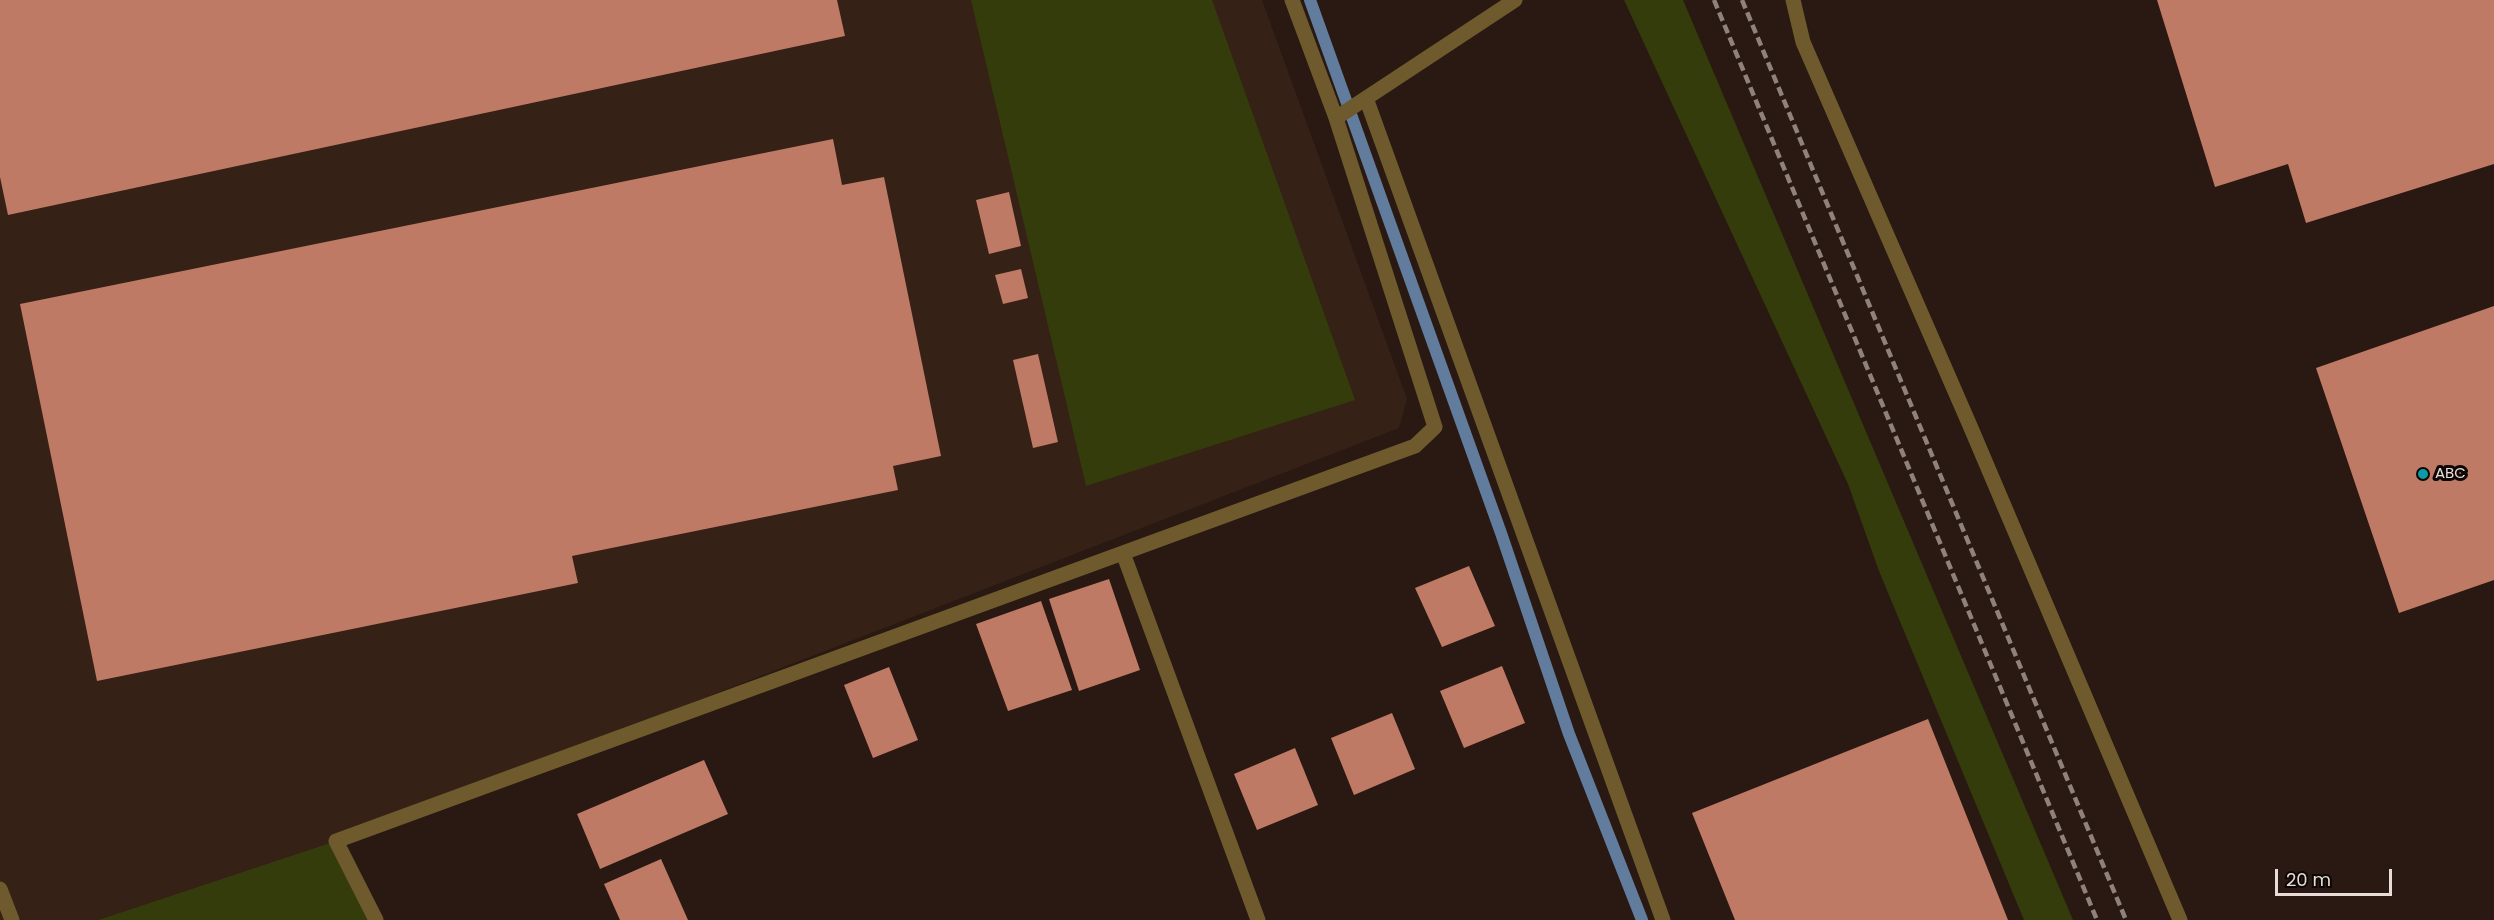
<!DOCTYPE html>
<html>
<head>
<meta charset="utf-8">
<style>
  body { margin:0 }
  #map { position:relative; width:2494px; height:920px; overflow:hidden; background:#291912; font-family:Poppins,sans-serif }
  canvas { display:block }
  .scale { position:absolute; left:2275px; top:869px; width:117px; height:27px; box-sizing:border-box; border:3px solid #e7dcd7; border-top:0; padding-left:8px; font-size:18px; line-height:21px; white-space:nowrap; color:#e7dcd7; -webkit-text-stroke:4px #0c0604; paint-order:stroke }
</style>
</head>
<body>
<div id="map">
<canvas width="2494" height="920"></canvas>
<div class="scale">20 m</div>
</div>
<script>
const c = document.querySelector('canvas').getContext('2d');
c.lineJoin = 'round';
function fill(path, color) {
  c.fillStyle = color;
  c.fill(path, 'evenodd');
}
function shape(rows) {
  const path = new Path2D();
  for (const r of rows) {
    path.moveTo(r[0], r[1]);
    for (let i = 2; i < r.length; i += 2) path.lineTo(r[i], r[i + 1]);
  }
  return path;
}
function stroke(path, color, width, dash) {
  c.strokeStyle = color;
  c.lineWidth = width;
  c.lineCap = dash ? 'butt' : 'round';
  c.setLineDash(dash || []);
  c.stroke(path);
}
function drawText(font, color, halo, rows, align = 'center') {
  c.font = font + ' Poppins,sans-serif';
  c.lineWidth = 6;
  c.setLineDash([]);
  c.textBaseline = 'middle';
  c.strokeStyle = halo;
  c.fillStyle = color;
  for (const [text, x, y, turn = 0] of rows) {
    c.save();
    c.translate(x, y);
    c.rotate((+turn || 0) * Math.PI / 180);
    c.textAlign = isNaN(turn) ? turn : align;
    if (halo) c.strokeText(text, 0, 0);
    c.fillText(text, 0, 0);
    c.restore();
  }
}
fill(shape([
  [0,0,1262,0,1407,399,1399,428,336,841,98,920,0,920]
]), '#362116');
fill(shape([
  [971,0,1212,0,1355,400,1086,486],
  [1624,0,1683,0,2073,920,2024,920,1879,571,1848,484],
  [336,841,376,920,98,920]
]), '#353c0b');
stroke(shape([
  [1310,0,1501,533,1569,734,1642,920]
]), '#617c9c', 12);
fill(shape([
  [0,0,837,0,845,36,8,215,0,177],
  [2157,0,2494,0,2494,164,2306,223,2288,164,2215,187],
  [833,139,842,185,884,177,941,456,893,466,898,490,572,556,578,583,97,681,20,304],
  [1009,192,1021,246,989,254,976,200],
  [1021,269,1028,298,1003,304,995,275],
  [2494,306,2494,580,2399,613,2316,368],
  [1038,354,1058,442,1033,448,1013,360],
  [1469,566,1495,626,1442,647,1415,588],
  [1109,579,1140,670,1079,691,1049,599],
  [1041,601,1072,690,1008,711,976,624],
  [1502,666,1525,723,1464,748,1440,691],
  [889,667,918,740,873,758,844,685],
  [1392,713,1415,769,1354,795,1331,738],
  [1928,719,2008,920,1735,920,1692,813],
  [1295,748,1318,805,1257,830,1234,774],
  [704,760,728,814,600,869,577,814],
  [661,859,688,920,620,920,604,884]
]), '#bf7a65');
stroke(shape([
  [0,889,12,920]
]), '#6e5a2c', 15);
stroke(shape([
  [1793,0,1803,42,1971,428,2180,920],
  [1366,98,1663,920],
  [1336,118,1515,0],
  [1123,553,1258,920],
  [376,920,336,841,1415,446,1435,427,1336,118,1292,0]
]), '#6e5a2c', 15);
stroke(shape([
  [1714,0,2097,920],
  [1742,0,2126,920]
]), '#8f827c', 4.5, [9, 4.5]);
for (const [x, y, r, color] of [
  [2423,474,6,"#0f9aa8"]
]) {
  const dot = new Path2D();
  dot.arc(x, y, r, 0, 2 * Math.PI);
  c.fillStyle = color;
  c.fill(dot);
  stroke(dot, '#0c0604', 2);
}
drawText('15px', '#e7dcd7', '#0c0604', [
  ["ABC",2435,474]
], 'left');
</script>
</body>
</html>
